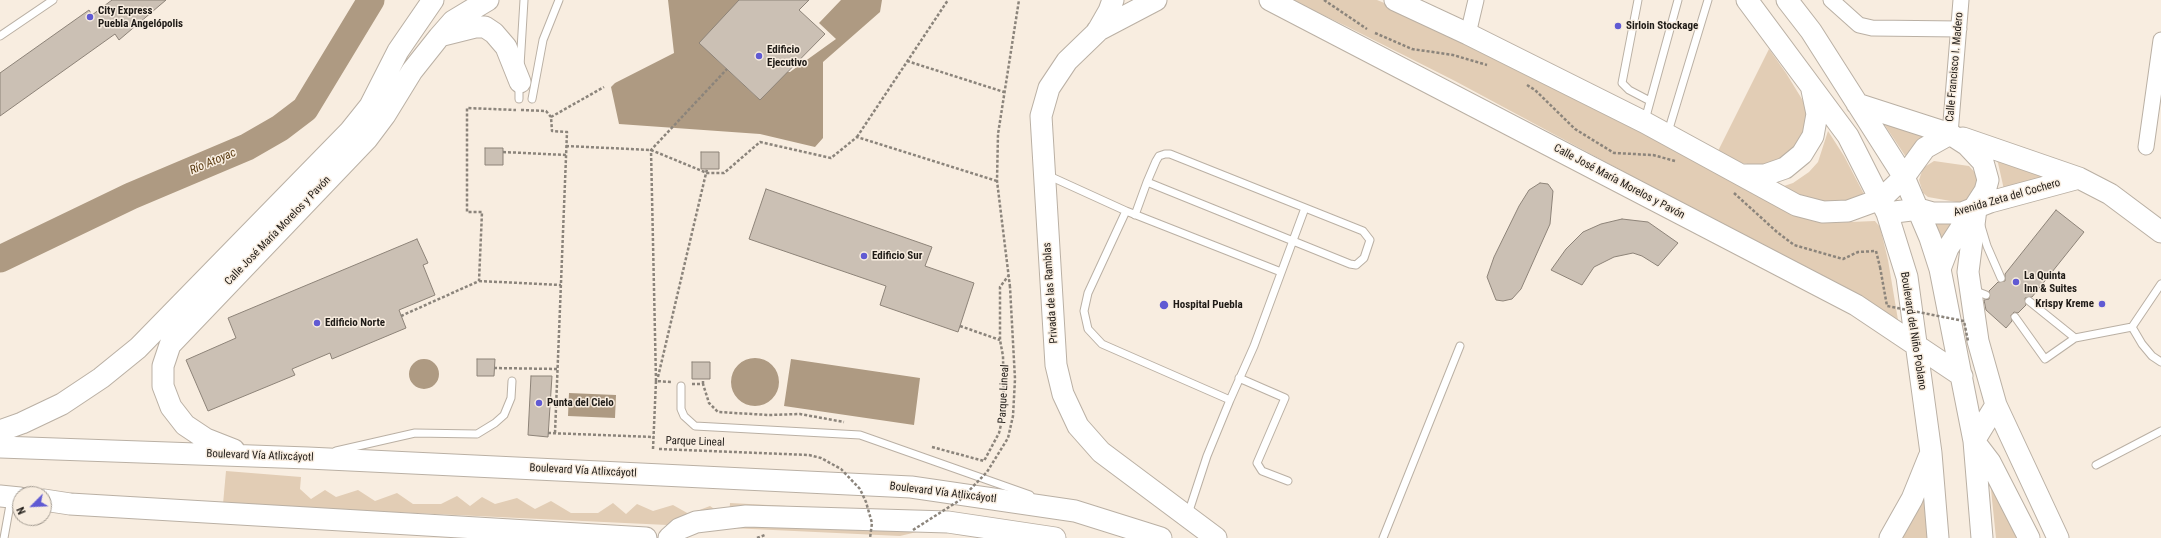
<!DOCTYPE html>
<html>
<head>
<meta charset="utf-8">
<style>
  body { margin:0 }
  #map { position:relative; width:2161px; height:538px; overflow:hidden; background:#f8ede0; font-family:"Roboto Condensed",sans-serif }
  canvas { display:block }
  .north { position:absolute; left:12px; top:486px; width:40px; height:40px; box-sizing:border-box; background:#f8ede0; border:1px solid #a1998f; border-radius:50%; rotate:246deg; font-size:11px; font-weight:700; line-height:16px; text-align:center; color:#1e1a16 }
  .north::after { content:''; display:block; margin:auto; width:14px; height:18px; background:#605ad3; clip-path:polygon(50% 0,100% 100%,50% 72%,0 100%) }
</style>
</head>
<body>
<div id="map">
<canvas width="2161" height="538"></canvas>
<div class="north">N</div>
</div>
<script>
const c = document.querySelector('canvas').getContext('2d');
c.lineJoin = 'round';
function fill(path, color) {
  c.fillStyle = color;
  c.fill(path, 'evenodd');
}
function shape(rows) {
  const path = new Path2D();
  for (const r of rows) {
    if (r.length === 3) {
      path.moveTo(r[0] + r[2], r[1]);
      path.arc(r[0], r[1], r[2], 0, 2 * Math.PI);
      continue;
    }
    path.moveTo(r[0], r[1]);
    for (let i = 2; i < r.length; i += 2) path.lineTo(r[i], r[i + 1]);
  }
  return path;
}
function stroke(path, color, width, dash) {
  c.strokeStyle = color;
  c.lineWidth = width;
  c.lineCap = dash ? 'butt' : 'round';
  c.setLineDash(dash || []);
  c.stroke(path);
}
function drawText(font, color, halo, rows, align = 'center') {
  c.font = font + ' "Roboto Condensed",sans-serif';
  c.lineWidth = 3;
  c.setLineDash([]);
  c.textBaseline = 'middle';
  c.strokeStyle = halo;
  c.fillStyle = color;
  for (const [text, x, y, turn = 0] of rows) {
    c.save();
    c.translate(x, y);
    c.rotate((+turn || 0) * Math.PI / 180);
    c.textAlign = isNaN(turn) ? turn : align;
    if (halo) c.strokeText(text, 0, 0);
    c.fillText(text, 0, 0);
    c.restore();
  }
}
fill(shape([
  [1291,0,1377,0,1382,2,1466,42,1627,123,1803,218,1825,223,1875,221,1880,227,1888,260,1899,326,1867,301,1821,275,1641,181,1455,81,1346,26],
  [1769,49,1786,73,1808,109,1810,126,1795,152,1764,167,1742,163,1718,151],
  [1878,115,1925,133,1926,140,1908,160],
  [1828,131,1844,156,1867,200,1857,204,1805,201,1781,187,1793,183,1809,172,1818,162],
  [1988,151,2064,178,2005,194,1998,163],
  [1934,161,1969,166,1978,176,1977,194,1962,203,1928,197,1923,193,1919,180,1923,168],
  [1929,214,1957,221,1939,249],
  [226,471,301,477,300,489,311,499,325,490,336,497,358,490,375,501,397,493,413,504,441,504,457,496,470,506,482,497,495,504,517,498,535,509,551,501,571,513,598,513,613,503,626,514,637,504,653,511,673,505,689,514,710,506,729,519,730,503,921,513,925,530,900,536,223,504],
  [1990,480,2021,538,1996,538],
  [1924,483,1929,538,1900,538]
]), '#e2cdb5');
fill(shape([
  [668,0,765,0,713,56,760,100,786,72,790,72,836,39,819,23,841,0,882,0,880,12,823,62,823,138,815,147,760,134,619,124,611,87,615,83,674,53],
  [755,382,24],
  [424,374,15],
  [791,359,920,378,914,425,784,406],
  [569,393,616,395,615,418,568,416]
]), '#ae9a82');
stroke(shape([
  [0,259,131,196,247,147,280,128,305,109,371,0]
]), '#ae9a82', 27);
const building = shape([
  [112,0,166,0,119,40,115,34,0,116,0,73,89,10,92,15,112,0],
  [739,0,809,0,799,10,825,34,760,100,699,43,739,0],
  [485,148,503,148,503,165,485,165,485,148],
  [701,152,719,152,719,169,701,169,701,152],
  [1540,183,1548,184,1553,191,1550,224,1521,289,1512,299,1503,301,1496,300,1487,277,1494,257,1519,206,1529,190,1540,183],
  [766,189,932,247,925,266,974,283,958,332,880,305,886,286,749,239,766,189],
  [2056,210,2084,232,2032,297,2025,298,2026,305,2018,313,2014,312,2011,315,2012,321,2006,328,1986,310,1984,300,1989,299,1989,291,1998,282,2005,281,2005,274,2056,210],
  [1622,219,1648,222,1678,243,1658,266,1642,256,1633,253,1614,257,1594,267,1582,285,1551,270,1566,249,1583,232,1601,224,1622,219],
  [417,239,428,263,423,265,435,295,399,310,406,328,332,359,330,353,292,369,295,375,208,411,186,360,236,338,228,318,417,239],
  [477,359,495,359,494,376,477,376,477,359],
  [692,362,710,362,710,379,692,379,692,362],
  [531,376,552,376,548,437,528,435,531,376]
]);
fill(building, '#cbc0b4');
stroke(building, '#8d8378', 1);
const lane = shape([
  [1638,0,1622,83,1629,90,1650,101],
  [0,36,53,0],
  [520,66,524,0],
  [519,99,519,84],
  [532,99,543,40,559,0],
  [1645,120,1678,0],
  [1668,132,1708,0],
  [1165,154,1170,154,1363,231,1370,240,1364,258,1356,265,1350,264,1147,182,1156,161,1159,156,1165,154],
  [1047,175,1126,211,1281,272],
  [1126,211,1088,293,1084,311,1088,329,1102,344,1230,400,1207,456,1188,514],
  [1135,215,1147,182],
  [1981,226,1987,246,2001,278],
  [2161,284,2132,327,2142,344,2152,356,2161,362],
  [1973,290,1986,295],
  [2029,301,2075,338],
  [2015,317,2045,359,2075,338,2132,327],
  [1239,378,1285,398,1257,463,1262,471,1288,481],
  [681,386,681,409,684,416,695,426,860,435,1030,495],
  [1230,400,1254,346,1305,208],
  [336,451,415,433,477,434,495,423,504,415,511,398,512,381],
  [2096,465,2161,431],
  [4,538,11,499],
  [1383,538,1460,346]
]);
const street = shape([
  [1831,0,1859,25,1872,28,1959,29],
  [1468,34,1476,0],
  [1950,134,1961,0],
  [2146,147,2161,40]
]);
const secondary = shape([
  [1113,0,1109,11,1097,32,1067,61,1049,88,1041,116,1056,365,1063,394,1078,426,1101,452,1216,538],
  [1270,0,1856,305,1962,376],
  [1395,0,1468,34,1644,122,1796,205,1823,212,1848,211,1881,199,1904,177,1925,148,1950,134],
  [1747,0,1848,136,1887,213,1907,277,1931,453,1938,538],
  [1787,0,1811,31,1904,177,1930,238,1940,269,1974,441,1982,538],
  [1097,31,1156,0],
  [443,35,475,27,485,27,494,33,506,47,520,82],
  [1857,104,1950,134,1967,145,1983,162,1988,180,1985,191,1948,248,1940,269],
  [1963,138,2079,178,2110,194,2161,232],
  [1743,175,1765,175,1785,168,1802,154,1813,136,1817,114,1812,90],
  [1976,209,1968,272,1978,341,1996,405,2058,538],
  [1887,213,1919,209,1933,213,1962,213,1990,202,2079,178],
  [1996,405,1974,441,1990,462,2029,538],
  [0,431,22,423,62,404,101,378,138,348,350,131,370,106,398,51,433,0],
  [0,447,308,458,911,487,1075,511,1161,538],
  [234,450,206,439,185,425,171,407,163,386,163,366,170,345,367,139,385,115,412,71,439,37,453,21,488,0],
  [0,496,20,498],
  [44,500,70,504,646,538],
  [669,538,679,529,696,522,746,516,948,522,1055,538],
  [1890,538,1912,499,1929,457]
]);
stroke(lane, '#bab0a4', 9);
stroke(street, '#bab0a4', 17);
stroke(secondary, '#bab0a4', 23);
stroke(shape([
  [1324,0,1367,29],
  [1375,33,1412,49,1453,55,1487,65],
  [907,61,1004,92],
  [1527,85,1535,90,1575,129,1614,153,1653,155,1675,161],
  [521,110,546,111,551,117,552,131,567,132,555,433],
  [551,117,604,87],
  [857,137,948,0],
  [566,146,651,150,707,173,724,173,760,142,831,158,857,137,997,181],
  [503,152,566,155],
  [1734,193,1777,232,1794,245,1843,259,1858,252,1876,251,1880,267],
  [479,281,561,285],
  [1010,287,997,181,998,134,1019,0],
  [401,316,479,281,482,212,467,212,467,108,516,110],
  [960,326,1000,340],
  [494,368,557,369],
  [658,377,707,169],
  [656,381,651,150,727,69],
  [692,384,703,384,709,403,718,412,769,415,800,414,844,422],
  [703,384,703,379],
  [548,433,654,437],
  [932,447,984,461,999,433,1004,412,1003,356,1000,340,1000,287,1009,275],
  [653,449,656,381,671,382],
  [757,538,765,535]
]), '#8b847b', 2.5, [3, 2]);
stroke(lane, '#fff', 7);
stroke(street, '#fff', 15);
stroke(secondary, '#fff', 21);
stroke(shape([
  [1880,267,1887,306,1964,321,1968,341],
  [659,449,809,455,821,458,841,469,860,489,866,502,872,523,870,538],
  [913,530,960,500,987,472,1008,438,1013,416,1015,379,1010,287]
]), '#8b847b', 2.5, [3, 2]);
for (const [x, y, r, color] of [
  [90,17,4,"#605ad3"],
  [1618,26,4,"#605ad3"],
  [759,56,4,"#605ad3"],
  [864,256,4,"#605ad3"],
  [2016,282,4,"#605ad3"],
  [2102,304,4,"#605ad3"],
  [1164,305,5,"#605ad3"],
  [317,323,4,"#605ad3"],
  [539,403,4,"#605ad3"]
]) {
  const dot = new Path2D();
  dot.arc(x, y, r, 0, 2 * Math.PI);
  c.fillStyle = color;
  c.fill(dot);
  stroke(dot, '#f8ede0', 1.5);
}
drawText('bold 11px', '#1e1a16', '#f8ede0', [
  ["City Express",98,11],
  ["Puebla Angelópolis",98,24],
  ["Sirloin Stockage",1626,26],
  ["Edificio",767,50],
  ["Ejecutivo",767,63],
  ["Edificio Sur",872,256],
  ["La Quinta",2024,276],
  ["Inn & Suites",2024,289],
  ["Krispy Kreme",2094,304,"right"],
  ["Hospital Puebla",1173,305],
  ["Edificio Norte",325,323],
  ["Punta del Cielo",547,403]
], 'left');
drawText('11px', '#1e1a16', '#f8ede0', [
  ["Calle Francisco I. Madero",1955,67,-85],
  ["Calle José María Morelos y Pavón",1619,182,28],
  ["Avenida Zeta del Cochero",2007,198,-16],
  ["Calle José María Morelos y Pavón",278,231,-46],
  ["Privada de las Ramblas",1051,293,-94],
  ["Boulevard del Niño Poblano",1913,331,81],
  ["Parque Lineal",1004,394,-87],
  ["Parque Lineal",695,442,2],
  ["Boulevard Vía Atlixcáyotl",260,456,2],
  ["Boulevard Vía Atlixcáyotl",583,471,3],
  ["Boulevard Vía Atlixcáyotl",943,493,7]
]);
drawText('italic 12px', '#5a3b11', '#f8ede0', [
  ["Río Atoyac",213,162,-23]
]);
</script>
</body>
</html>
